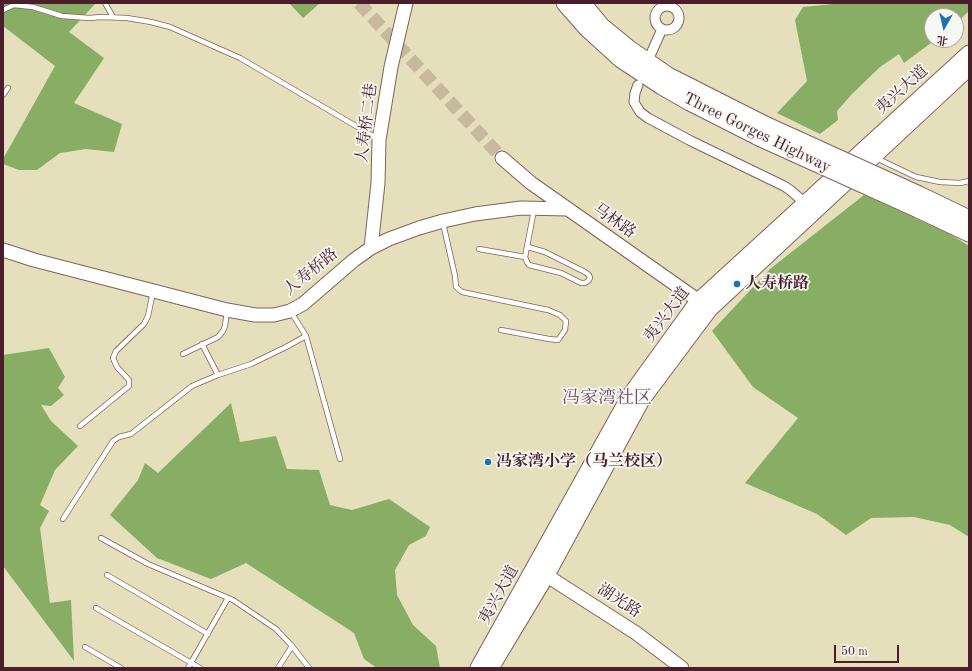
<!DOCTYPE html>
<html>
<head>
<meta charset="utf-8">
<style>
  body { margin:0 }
  #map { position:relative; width:972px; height:671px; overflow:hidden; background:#e6dfbb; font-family:"Old Standard TT","Noto Serif SC",serif }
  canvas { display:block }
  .frame { position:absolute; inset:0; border:4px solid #4a1f2b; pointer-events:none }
  .north { position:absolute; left:924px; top:8px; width:40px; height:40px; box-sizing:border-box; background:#f6f6f2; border:1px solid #b1a0a2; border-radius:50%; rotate:188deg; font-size:11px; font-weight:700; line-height:16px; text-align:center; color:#4a1f2b }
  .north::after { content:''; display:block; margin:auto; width:14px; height:18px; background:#1f6fb2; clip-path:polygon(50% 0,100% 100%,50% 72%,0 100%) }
  .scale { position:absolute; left:834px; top:645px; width:65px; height:18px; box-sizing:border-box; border:2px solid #4a1f2b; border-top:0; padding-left:5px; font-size:12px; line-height:14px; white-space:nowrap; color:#4a1f2b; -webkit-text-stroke:3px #f6f6f2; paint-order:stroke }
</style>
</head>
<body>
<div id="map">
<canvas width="972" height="671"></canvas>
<div class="frame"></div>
<div class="north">北</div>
<div class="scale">50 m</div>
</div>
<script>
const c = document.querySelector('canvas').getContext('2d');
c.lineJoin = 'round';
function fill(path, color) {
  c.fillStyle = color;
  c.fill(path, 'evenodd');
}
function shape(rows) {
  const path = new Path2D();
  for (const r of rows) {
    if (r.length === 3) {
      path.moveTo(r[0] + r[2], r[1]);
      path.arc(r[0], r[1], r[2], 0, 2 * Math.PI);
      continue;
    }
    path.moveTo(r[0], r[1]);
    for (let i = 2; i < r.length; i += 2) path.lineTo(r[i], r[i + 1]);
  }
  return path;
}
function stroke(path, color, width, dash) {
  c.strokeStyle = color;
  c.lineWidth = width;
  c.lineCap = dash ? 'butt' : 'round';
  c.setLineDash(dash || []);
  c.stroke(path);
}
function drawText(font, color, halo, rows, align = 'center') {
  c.font = font + ' "Old Standard TT","Noto Serif SC",serif';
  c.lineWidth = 3.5;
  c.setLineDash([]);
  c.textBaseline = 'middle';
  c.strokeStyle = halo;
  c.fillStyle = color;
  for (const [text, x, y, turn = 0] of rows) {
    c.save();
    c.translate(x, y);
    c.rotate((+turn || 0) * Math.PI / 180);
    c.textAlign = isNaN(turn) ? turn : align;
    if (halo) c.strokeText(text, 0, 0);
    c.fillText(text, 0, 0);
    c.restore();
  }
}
fill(shape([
  [3,3,96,3,69,32,104,58,74,103,122,124,114,152,86,149,60,153,37,170,19,170,3,164,3,159,55,66,3,26],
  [289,3,320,3,303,18],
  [843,3,969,3,969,11,956,23,956,16,932,16,932,40,935,40,904,63,899,54,880,67,852,94,837,111,838,120,820,134,777,113,807,81,795,20,803,7],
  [864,195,950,234,969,246,969,537,950,525,914,517,871,518,846,535,817,514,745,483,798,418,753,387,712,331,770,269],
  [49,348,65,377,58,388,64,395,51,406,41,405,51,421,78,446,55,470,40,505,49,511,40,528,50,603,71,600,74,661,3,566,3,355],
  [231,403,240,442,276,436,287,469,319,470,330,505,352,510,389,499,430,527,426,536,409,545,395,570,397,595,413,625,436,646,440,668,377,668,364,659,354,633,246,563,211,579,157,558,110,515,138,480,145,463,158,473]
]), '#87ae64');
stroke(shape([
  [359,3,502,158]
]), '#c7b99e', 13, [13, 6]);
const lane = shape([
  [105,3,113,17],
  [3,10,14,5,33,7,62,16,89,18,102,17,127,18,151,22,170,27,240,58,378,139],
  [3,95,8,88],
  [876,158,916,177,940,182,960,183,969,181],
  [443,223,455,276,456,287,462,292,548,310,560,315,566,321,565,330,558,340,549,339,501,330],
  [528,247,545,252,585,272,589,275,590,278,588,281,585,283,581,283,561,273,529,265,527,262,525,257,534,210],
  [479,249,525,257],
  [291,312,306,336,340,459],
  [202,344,218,375],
  [183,354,218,337,223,331,225,326,227,311],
  [80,426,129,386,129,380,117,367,113,358,116,351,144,324,148,316,153,292],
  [63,519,113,441,119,437,131,434,192,386,218,375,251,364,286,347,306,336],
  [101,538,148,564,233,600,276,629,292,646,309,668],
  [107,575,208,634],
  [96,608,200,668],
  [85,647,121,668],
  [188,668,228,598],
  [278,668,292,646]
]);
const street = shape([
  [667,18,12],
  [650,56,662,29],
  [638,85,635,93,634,102,640,112,648,118,691,141,784,186,790,190,805,203]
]);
const secondary = shape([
  [502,158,531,183,706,306],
  [371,248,378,183,379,140,391,67,406,3],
  [3,250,34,260,227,310,255,315,274,315,290,311,303,304,354,260,371,248,389,239,419,228,443,221,475,214,521,208,568,209],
  [538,570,636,633,682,668]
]);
const primary = shape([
  [478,668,630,395,698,301,969,53],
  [491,668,547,575,642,400,710,309,969,68]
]);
const highway = shape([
  [565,3,587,28,621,59,662,86,690,102,759,137],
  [582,3,601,26,629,49,668,76,767,126],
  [919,195,969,219],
  [918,209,969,233]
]);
stroke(lane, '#81625d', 6);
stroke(street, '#81625d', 11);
stroke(secondary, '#81625d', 15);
stroke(primary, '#81625d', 17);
stroke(highway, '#81625d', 19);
stroke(lane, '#fff', 4.5);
stroke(street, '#fff', 9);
stroke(secondary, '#fff', 13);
stroke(primary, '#fff', 15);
stroke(highway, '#fff', 17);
const highwayBridge = shape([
  [767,126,919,195],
  [759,137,918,209]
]);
stroke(highwayBridge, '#81625d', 19, []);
stroke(highwayBridge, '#fff', 17);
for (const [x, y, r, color] of [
  [737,284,4,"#1f6fb2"],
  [488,462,4,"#1f6fb2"]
]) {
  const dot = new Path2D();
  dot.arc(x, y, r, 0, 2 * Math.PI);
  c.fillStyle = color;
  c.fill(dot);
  stroke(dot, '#f6f6f2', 1.5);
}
drawText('16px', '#4a1f2b', '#f6f6f2', [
  ["夷兴大道",902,90,-42],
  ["人寿桥二巷",367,123,-83],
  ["Three Gorges Highway",757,133,26],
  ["马林路",614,221,35],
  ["人寿桥路",311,272,-39],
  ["夷兴大道",667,315,-53],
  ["夷兴大道",499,595,-61],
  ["湖光路",619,601,33]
]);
drawText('bold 16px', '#4a1f2b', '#f6f6f2', [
  ["人寿桥路",745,284],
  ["冯家湾小学（马兰校区）",496,462]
], 'left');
drawText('18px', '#735169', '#f6f6f2', [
  ["冯家湾社区",607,398]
]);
</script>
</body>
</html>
